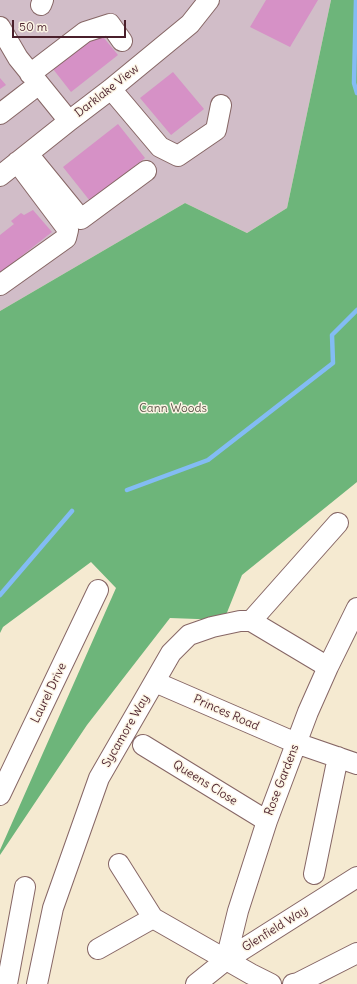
<!DOCTYPE html>
<html>
<head>
<meta charset="utf-8">
<style>
  body { margin:0 }
  #map { position:relative; width:357px; height:984px; overflow:hidden; background:#f5ead1; font-family:Delius,sans-serif }
  canvas { display:block }
  .scale { position:absolute; left:12px; top:20px; width:114px; height:18px; box-sizing:border-box; border:2px solid #4a1f2b; border-top:0; padding-left:5px; font-size:12px; line-height:14px; white-space:nowrap; color:#4a1f2b; -webkit-text-stroke:3px #fcf5e5; paint-order:stroke }
</style>
</head>
<body>
<div id="map">
<canvas width="357" height="984"></canvas>
<div class="scale">50 m</div>
</div>
<script>
const c = document.querySelector('canvas').getContext('2d');
c.lineJoin = 'round';
function fill(path, color) {
  c.fillStyle = color;
  c.fill(path, 'evenodd');
}
function shape(rows) {
  const path = new Path2D();
  for (const r of rows) {
    path.moveTo(r[0], r[1]);
    for (let i = 2; i < r.length; i += 2) path.lineTo(r[i], r[i + 1]);
  }
  return path;
}
function stroke(path, color, width, dash) {
  c.strokeStyle = color;
  c.lineWidth = width;
  c.lineCap = dash ? 'butt' : 'round';
  c.setLineDash(dash || []);
  c.stroke(path);
}
function drawText(font, color, halo, rows, align = 'center') {
  c.font = font + ' Delius,sans-serif';
  c.lineWidth = 3;
  c.setLineDash([]);
  c.textBaseline = 'middle';
  c.strokeStyle = halo;
  c.fillStyle = color;
  for (const [text, x, y, turn = 0] of rows) {
    c.save();
    c.translate(x, y);
    c.rotate((+turn || 0) * Math.PI / 180);
    c.textAlign = isNaN(turn) ? turn : align;
    if (halo) c.strokeText(text, 0, 0);
    c.fillText(text, 0, 0);
    c.restore();
  }
}
fill(shape([
  [0,0,331,0,287,208,247,233,185,203,0,311]
]), '#d1bdc8');
fill(shape([
  [331,0,357,0,357,482,242,575,224,620,170,618,87,725,0,855,0,850,116,588,91,562,3,627,0,633,0,311,185,203,247,233,287,208]
]), '#6db57a');
stroke(shape([
  [356,0,354,83,357,93],
  [127,490,208,460,333,363,332,335,357,310],
  [0,595,72,511]
]), '#83bcf4', 4.5);
fill(shape([
  [266,0,318,0,290,47,250,27],
  [99,32,118,55,71,92,53,69],
  [173,72,204,109,171,135,140,98],
  [0,78,6,85,0,89],
  [118,124,145,158,90,201,63,167],
  [33,210,52,232,0,273,0,235,14,224,11,221,21,213,24,215]
]), '#d691c6');
const minor = shape([
  [41,5,43,0],
  [0,27,18,58,69,121],
  [30,74,85,32,110,24,122,41],
  [111,89,160,147,178,156,216,130,221,105],
  [0,114,39,84],
  [28,154,81,219,146,171],
  [0,176,69,121,111,89,190,24,209,0],
  [0,285,66,238,68,230,17,162],
  [251,621,338,523],
  [155,682,296,743,357,764],
  [143,745,267,821],
  [0,795,98,590],
  [119,864,153,918],
  [314,874,338,757],
  [98,949,153,918,251,974,271,984],
  [226,960,238,911,267,821,308,712,328,667,357,608],
  [7,984,25,887],
  [37,984,53,908,99,778,171,653,189,635,212,627,240,621,251,621,328,667],
  [196,984,226,960,357,877],
  [293,984,298,983,357,953]
]);
stroke(minor, '#866665', 22);
stroke(minor, '#fff', 20);
drawText('12px', '#4a1f2b', '#fcf5e5', [
  ["Darklake View",107,91,-38],
  ["Laurel Drive",49,693,-64],
  ["Princes Road",226,713,24],
  ["Sycamore Way",126,731,-60],
  ["Rose Gardens",282,780,-69],
  ["Queens Close",205,783,32],
  ["Glenfield Way",275,929,-32]
]);
drawText('12px', '#5c5549', '#fcf5e5', [
  ["Cann Woods",173,409]
]);
</script>
</body>
</html>
